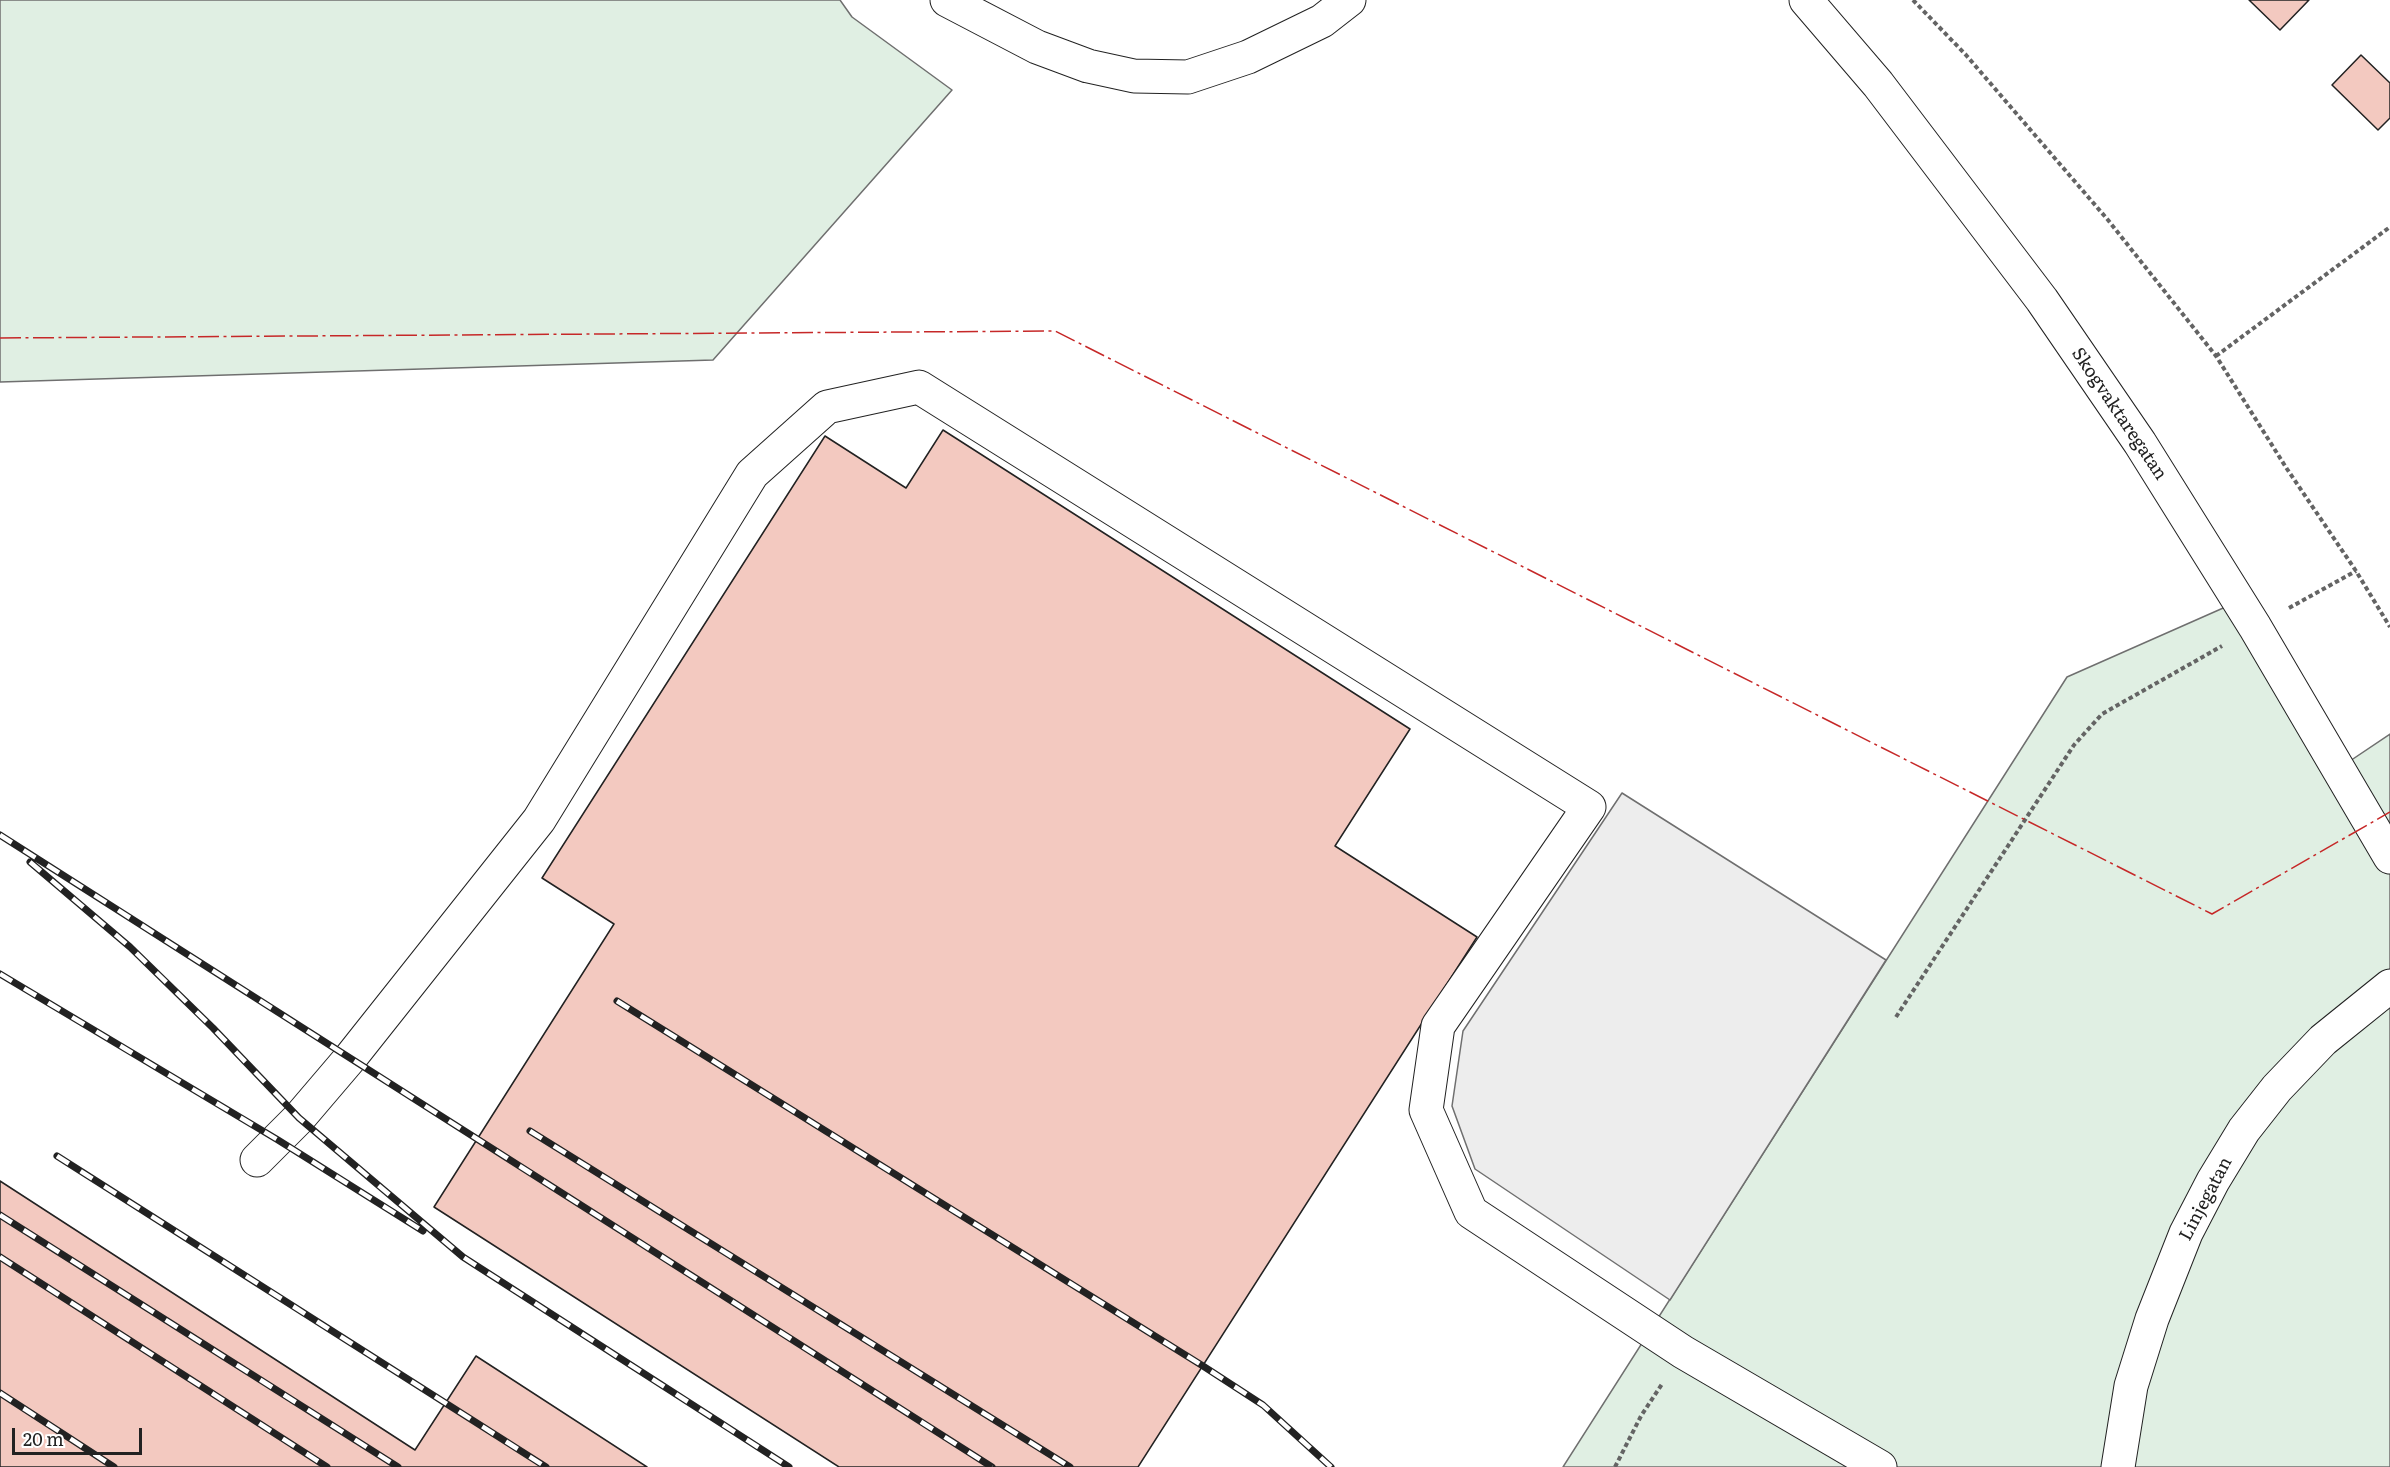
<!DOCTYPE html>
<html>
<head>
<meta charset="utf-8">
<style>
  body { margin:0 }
  #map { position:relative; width:2390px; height:1467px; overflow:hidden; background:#fff; font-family:Literata,serif }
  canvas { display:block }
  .scale { position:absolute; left:12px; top:1428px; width:130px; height:27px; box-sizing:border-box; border:3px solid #222; border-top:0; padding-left:8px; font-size:18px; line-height:21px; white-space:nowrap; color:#222; -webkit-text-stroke:4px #fff; paint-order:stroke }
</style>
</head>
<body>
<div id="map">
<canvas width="2390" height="1467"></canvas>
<div class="scale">20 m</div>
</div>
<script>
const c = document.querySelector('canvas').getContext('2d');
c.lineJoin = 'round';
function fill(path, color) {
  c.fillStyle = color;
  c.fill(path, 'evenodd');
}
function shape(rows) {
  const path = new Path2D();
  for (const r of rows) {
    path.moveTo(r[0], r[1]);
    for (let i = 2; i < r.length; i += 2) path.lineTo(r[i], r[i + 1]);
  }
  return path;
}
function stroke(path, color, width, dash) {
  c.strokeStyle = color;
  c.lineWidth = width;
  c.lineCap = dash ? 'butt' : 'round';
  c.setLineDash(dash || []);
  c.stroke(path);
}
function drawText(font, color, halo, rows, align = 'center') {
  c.font = font + ' Literata,serif';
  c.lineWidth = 4.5;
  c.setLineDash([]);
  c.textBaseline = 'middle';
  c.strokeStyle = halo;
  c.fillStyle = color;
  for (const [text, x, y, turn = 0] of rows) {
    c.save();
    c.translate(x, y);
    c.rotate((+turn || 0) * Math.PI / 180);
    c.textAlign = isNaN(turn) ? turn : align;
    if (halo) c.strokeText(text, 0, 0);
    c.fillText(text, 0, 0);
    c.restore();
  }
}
const green = shape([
  [0,0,840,0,852,17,952,90,713,360,0,382,0,0],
  [2230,605,2335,771,2390,734,2390,1467,1563,1467,2067,677,2230,605]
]);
fill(green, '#e0efe3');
stroke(green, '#6f6f6f', 1.5);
const parking = shape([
  [1622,793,1886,960,1670,1300,1475,1169,1452,1106,1463,1031,1622,793]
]);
fill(parking, '#ededed');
stroke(parking, '#6f6f6f', 1.5);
const building = shape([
  [2249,0,2309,0,2280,30,2249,0],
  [2361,55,2390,83,2390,118,2378,130,2332,85,2361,55],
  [943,430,1410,729,1335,846,1477,937,1138,1467,839,1467,434,1207,614,924,542,878,825,436,906,488,943,430],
  [0,1181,415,1450,476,1356,647,1467,0,1467,0,1181]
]);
fill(building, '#f3c9c0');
stroke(building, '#222', 1.5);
const minor = shape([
  [947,0,1037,47,1088,66,1134,76,1188,77,1248,57,1322,21,1349,0],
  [1806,0,1878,84,2042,300,2140,443,2255,627,2390,857],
  [257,1160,299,1118,351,1057,539,820,752,474,827,407,919,387,1589,807,1438,1026,1426,1110,1471,1212,1683,1352,1880,1467],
  [2118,1467,2131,1386,2152,1319,2186,1233,2213,1181,2244,1130,2277,1088,2323,1040,2390,986]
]);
stroke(minor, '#222', 35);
stroke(shape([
  [1913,0,1966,55,2108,220,2216,356,2287,469,2356,571,2390,627],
  [2216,356,2390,227],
  [2289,608,2356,571],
  [1896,1017,2074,745,2102,714,2222,646],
  [1615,1467,1641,1416,1662,1384]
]), '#646464', 4, [4.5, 3]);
stroke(minor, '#fff', 33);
const rail = shape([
  [0,835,992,1467],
  [30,862,130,947,213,1028,299,1118,463,1257,789,1467],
  [0,974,278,1140,423,1231],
  [617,1001,1203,1366,1263,1405,1331,1467],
  [530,1131,1070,1467],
  [57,1156,546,1467],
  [0,1215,398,1467],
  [0,1257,327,1467],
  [0,1393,114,1467]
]);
stroke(rail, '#222', 7);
stroke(rail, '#fff', 4.5, [14]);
stroke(shape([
  [0,338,1055,331,2212,914,2390,812]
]), '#c62828', 1.5, [21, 4.5, 3, 4.5]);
drawText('18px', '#222', '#fff', [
  ["Skogvaktaregatan",2119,414,56],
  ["Linjegatan",2206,1199,-62]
]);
</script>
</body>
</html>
